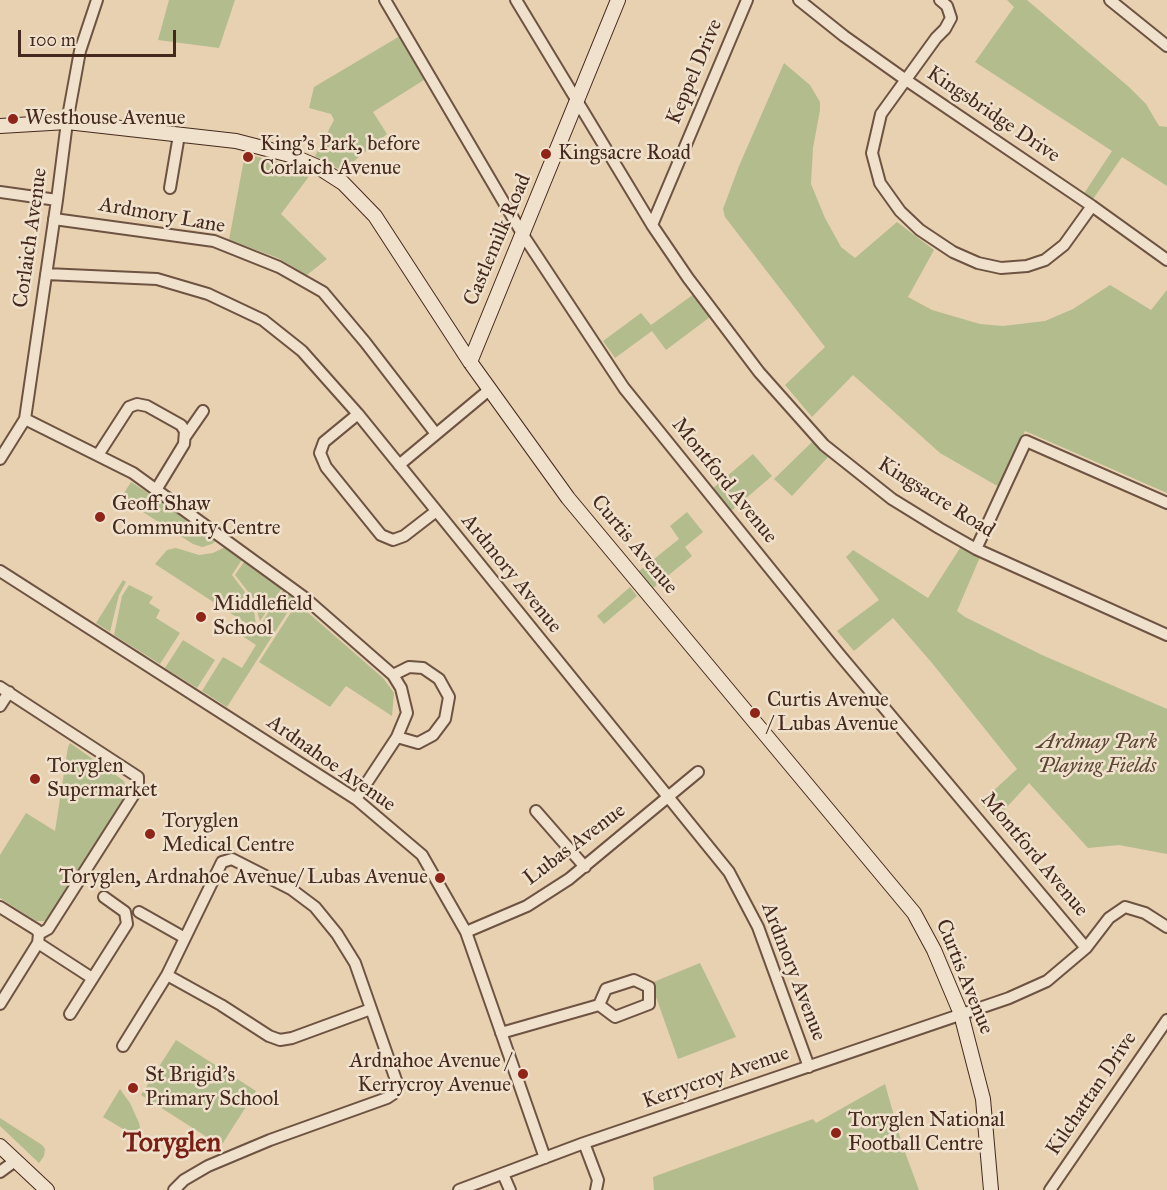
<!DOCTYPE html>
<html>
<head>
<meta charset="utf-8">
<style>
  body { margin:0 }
  #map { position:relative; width:1167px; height:1190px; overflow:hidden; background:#e7d1b0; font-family:"IM FELL Great Primer",serif }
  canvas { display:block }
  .scale { position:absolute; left:18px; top:30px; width:158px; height:27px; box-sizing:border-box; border:3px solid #46291e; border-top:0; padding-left:8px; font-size:18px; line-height:21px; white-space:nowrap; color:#46291e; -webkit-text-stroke:4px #efe1cc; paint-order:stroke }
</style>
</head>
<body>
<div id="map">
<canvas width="1167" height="1190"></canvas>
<div class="scale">100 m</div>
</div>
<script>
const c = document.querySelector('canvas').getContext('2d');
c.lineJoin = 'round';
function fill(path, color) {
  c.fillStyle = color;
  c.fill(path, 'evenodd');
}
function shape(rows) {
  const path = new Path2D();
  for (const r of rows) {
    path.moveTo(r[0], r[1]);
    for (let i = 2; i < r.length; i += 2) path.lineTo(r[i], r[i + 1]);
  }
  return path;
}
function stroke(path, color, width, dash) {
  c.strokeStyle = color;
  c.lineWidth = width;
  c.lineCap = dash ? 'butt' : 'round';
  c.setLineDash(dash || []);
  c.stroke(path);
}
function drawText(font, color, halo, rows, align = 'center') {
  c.font = font + ' "IM FELL Great Primer",serif';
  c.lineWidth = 5;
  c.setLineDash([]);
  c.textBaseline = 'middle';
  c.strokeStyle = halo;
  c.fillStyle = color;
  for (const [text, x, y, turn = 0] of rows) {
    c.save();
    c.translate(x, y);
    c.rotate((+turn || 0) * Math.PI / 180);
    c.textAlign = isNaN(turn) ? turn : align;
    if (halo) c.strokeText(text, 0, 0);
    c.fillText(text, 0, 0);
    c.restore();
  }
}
fill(shape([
  [169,0,235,0,219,48,158,40],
  [1007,0,1027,0,1129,87,1146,104,1159,126,1167,127,1167,186,1122,157,1091,202,1083,195,1112,151,975,62,1014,7],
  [400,36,424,80,373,112,387,134,342,171,315,156,334,120,331,114,309,108,314,87],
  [784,63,810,85,820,102,820,110,813,148,811,184,825,218,841,247,855,258,897,222,934,250,908,297,932,310,980,324,1003,326,1045,321,1073,309,1110,285,1151,310,1167,290,1167,493,1025,431,999,487,940,453,853,375,812,417,785,385,825,347,725,217,723,209,739,166],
  [245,154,287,164,310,175,281,214,327,259,307,275,278,258,229,240],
  [694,294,710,317,666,350,652,331,615,358,603,341,641,313,651,325],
  [813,441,828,457,792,496,774,479],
  [753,454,772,476,731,511,712,489],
  [131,482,218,539,212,544,202,547,193,544,121,498],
  [687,512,703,532,685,547,692,556,653,588,639,571,679,539,670,526],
  [227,546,243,558,232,575,245,592,254,610,256,626,252,626,241,620,155,564,167,550,176,548,199,555,213,553],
  [960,548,980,557,957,611,965,617,1042,655,1167,709,1167,854,1119,845,1088,848,1029,783,995,820,980,803,1017,769,932,663,893,618,854,651,837,631,879,600,846,557,853,550,928,598],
  [246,559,282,588,260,621,253,598,235,575],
  [123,580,126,582,119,595,110,632,96,623],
  [129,585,153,597,149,603,160,610,156,618,180,633,160,664,114,635,122,596],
  [630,587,637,596,604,624,597,616],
  [283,590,296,599,227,707,202,691,223,657,242,668,256,645,235,631,240,623,249,629,254,630,259,627],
  [297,603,383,678,394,693,392,716,346,686,330,707,259,662],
  [183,640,215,660,197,688,165,668],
  [70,743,124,781,127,794,104,834,47,921,36,921,0,898,0,855,26,813,55,831,68,747],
  [700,963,736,1037,678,1059,651,983],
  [176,1040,256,1091,221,1146,141,1095],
  [885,1084,902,1144,919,1190,654,1190,653,1177,813,1119,816,1123],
  [120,1089,130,1103,139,1123,143,1141,103,1117],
  [0,1118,42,1145,45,1149,44,1156,39,1163,0,1126]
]), '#b3bc8d');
const street = shape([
  [385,0,523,235,624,388,839,654,1086,948],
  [516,0,652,225,688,278,759,372,824,445,892,499,939,528,976,549,1167,635],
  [799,0,844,36,906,80,1092,206,1167,260],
  [940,0,947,6,951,18,945,29,936,38,881,114,872,153,880,183,900,211,920,230,953,252,978,263,1001,268,1027,266,1045,260,1064,245,1092,206],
  [1110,0,1167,46],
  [170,188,179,135],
  [0,192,57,200],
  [54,219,214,241,279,267,323,292,365,342,436,434],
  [652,225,747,0],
  [46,274,157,279,208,294,263,320,302,351,358,414,729,872,758,927,809,1067],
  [358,414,324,442,320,453,326,467,381,535,393,540,404,536,435,512],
  [25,419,133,473,305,598,393,675,401,688,407,713,397,737,356,799],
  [185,437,203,411],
  [98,455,129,407,137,404,147,406,181,425,185,431,184,444,156,490],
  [0,459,25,419,57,200,67,122,80,51,97,0],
  [399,465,489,390],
  [976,549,1026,441,1167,503],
  [0,571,356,799,422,855,466,932,545,1158],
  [393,675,409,667,423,668,439,679,449,697,445,719,433,735,418,743,397,737],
  [0,687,138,777,138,788,48,929,39,934],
  [0,706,9,692],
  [536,811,585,867],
  [0,907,37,930,39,934],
  [139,912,185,938],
  [466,932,527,906,569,879,698,772],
  [38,943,92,978],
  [167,975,221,1005,269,1036,280,1040,292,1038,371,1009],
  [0,1004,38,943,39,934],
  [70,1014,127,924,125,912,104,897],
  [501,1033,599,1005,606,989,634,980,649,987,649,1004,615,1017,599,1005],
  [123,1046,167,975,222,862,232,859,291,889,315,907,337,934,355,963,397,1083,393,1094,387,1098,270,1140,208,1166,184,1180,174,1190],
  [584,1143,598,1180,596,1190],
  [0,1172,15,1161],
  [503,1174,510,1190],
  [459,1190,584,1143,1009,998,1047,981,1086,948,1109,918,1125,907,1145,913,1167,927],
  [1050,1190,1167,1020]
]);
const secondary = shape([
  [0,126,67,122,236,141,290,155,318,167,343,183,375,216,470,362,568,498,914,913,934,950,961,1014,983,1099,991,1190],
  [470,362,618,0],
  [0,1146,47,1190]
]);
stroke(street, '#6e5342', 14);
stroke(secondary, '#46291e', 16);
stroke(street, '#efe1cc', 10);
stroke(secondary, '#efe1cc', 14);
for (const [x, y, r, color] of [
  [13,119,6,"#8f2418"],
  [546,154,6,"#8f2418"],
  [248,157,6,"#8f2418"],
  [100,517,6,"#8f2418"],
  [201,617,6,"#8f2418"],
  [755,713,6,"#8f2418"],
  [35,779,6,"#8f2418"],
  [150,834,6,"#8f2418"],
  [440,878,6,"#8f2418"],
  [523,1074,6,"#8f2418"],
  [133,1088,6,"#8f2418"],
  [836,1133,6,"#8f2418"]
]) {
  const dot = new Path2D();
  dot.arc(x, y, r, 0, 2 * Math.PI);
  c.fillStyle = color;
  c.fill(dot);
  stroke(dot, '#efe1cc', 2);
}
drawText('21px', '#46291e', '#efe1cc', [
  ["Keppel Drive",695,72,-67],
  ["Kingsbridge Drive",993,115,34],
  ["Ardmory Lane",162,216,10],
  ["Corlaich Avenue",31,238,-82],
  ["Castlemilk Road",498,240,-67],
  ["Montford Avenue",724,481,51],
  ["Kingsacre Road",936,498,32],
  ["Curtis Avenue",634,545,50],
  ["Ardmory Avenue",511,574,51],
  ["Ardnahoe Avenue",331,764,35],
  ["Lubas Avenue",575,845,-37],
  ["Montford Avenue",1034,855,50],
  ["Ardmory Avenue",793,972,69],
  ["Curtis Avenue",964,977,68],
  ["Kerrycroy Avenue",716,1078,-19],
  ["Kilchattan Drive",1092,1094,-56]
]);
drawText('21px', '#46291e', '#efe1cc', [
  ["Westhouse Avenue",25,119],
  ["King’s Park, before",260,145],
  ["Corlaich Avenue",260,169],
  ["Kingsacre Road",558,154],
  ["Geoff Shaw",112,505],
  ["Community Centre",112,529],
  ["Middlefield",213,605],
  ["School",213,629],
  ["Curtis Avenue",767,701],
  ["/ Lubas Avenue",767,725],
  ["Toryglen",47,767],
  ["Supermarket",47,791],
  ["Toryglen",162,822],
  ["Medical Centre",162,846],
  ["Toryglen, Ardnahoe Avenue/ Lubas Avenue",428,878,"right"],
  ["Ardnahoe Avenue /",511,1062,"right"],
  ["Kerrycroy Avenue",511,1086,"right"],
  ["St Brigid's",145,1076],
  ["Primary School",145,1100],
  ["Toryglen National",848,1121],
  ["Football Centre",848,1145]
], 'left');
drawText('italic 21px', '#5c4634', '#efe1cc', [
  ["Ardmay Park",1097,743],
  ["Playing Fields",1097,767]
]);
drawText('bold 27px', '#7a1f14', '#efe1cc', [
  ["Toryglen",172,1144]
]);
</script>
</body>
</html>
